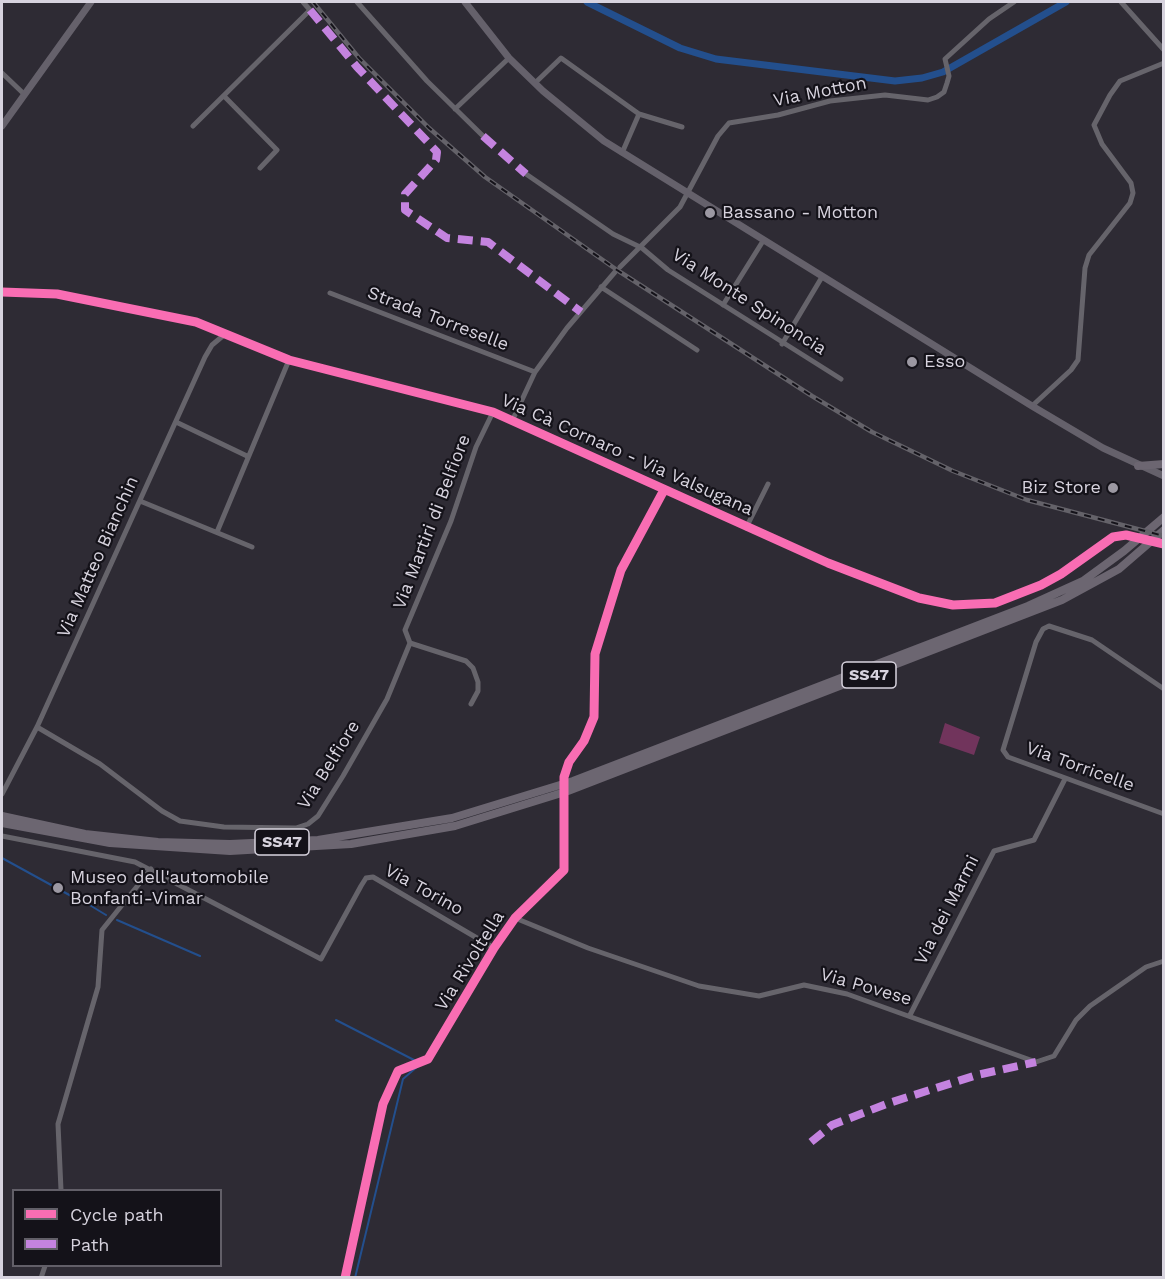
<!DOCTYPE html>
<html>
<head>
<meta charset="utf-8">
<style>
  body { margin:0 }
  #map { position:relative; width:1165px; height:1279px; overflow:hidden; background:#2e2b34; font-family:"Work Sans",sans-serif }
  canvas { display:block }
  .frame { position:absolute; inset:0; border:3px solid #d7d3de; pointer-events:none }
  .legend { position:absolute; left:12px; top:1189px; width:210px; height:78px; box-sizing:border-box; background:#141219; border:2px solid #625f68; margin:0; padding:8px 10px; list-style:none; font-size:18px; color:#d7d3de }
  .legend li { display:flex; align-items:center; gap:12px; height:30px }
  .legend b { width:30px; border:2px solid #625f68 }
</style>
</head>
<body>
<div id="map">
<canvas width="1165" height="1279"></canvas>
<div class="frame"></div>
<ul class="legend">
<li><b style="height:8px;background:#f96db3"></b>Cycle path</li>
<li><b style="height:8px;background:#c483df"></b>Path</li>
</ul>
</div>
<script>
const c = document.querySelector('canvas').getContext('2d');
c.lineJoin = 'round';
function fill(path, color) {
  c.fillStyle = color;
  c.fill(path, 'evenodd');
}
function shape(rows) {
  const path = new Path2D();
  for (const r of rows) {
    path.moveTo(r[0], r[1]);
    for (let i = 2; i < r.length; i += 2) path.lineTo(r[i], r[i + 1]);
  }
  return path;
}
function stroke(path, color, width, dash) {
  c.strokeStyle = color;
  c.lineWidth = width;
  c.lineCap = dash ? 'butt' : 'round';
  c.setLineDash(dash || []);
  c.stroke(path);
}
function drawText(font, color, halo, rows, align = 'center') {
  c.font = font + ' "Work Sans",sans-serif';
  c.lineWidth = 4.5;
  c.setLineDash([]);
  c.textBaseline = 'middle';
  c.strokeStyle = halo;
  c.fillStyle = color;
  for (const [text, x, y, turn = 0] of rows) {
    c.save();
    c.translate(x, y);
    c.rotate((+turn || 0) * Math.PI / 180);
    c.textAlign = isNaN(turn) ? turn : align;
    if (halo) c.strokeText(text, 0, 0);
    c.fillText(text, 0, 0);
    c.restore();
  }
}
fill(shape([
  [945,723,980,737,974,755,939,743]
]), '#71345c');
stroke(shape([
  [2,858,73,897],
  [83,901,106,915],
  [117,920,200,956],
  [336,1020,414,1060],
  [355,1278,403,1079,418,1066]
]), '#234f8d', 2);
stroke(shape([
  [587,2,680,48,716,59,895,81,922,78,943,72,1066,2]
]), '#234f8d', 7);
stroke(shape([
  [357,2,427,81,483,136],
  [1121,2,1164,50],
  [2,73,24,94],
  [535,83,561,58,639,114,682,127],
  [224,96,277,150,260,168],
  [455,109,509,58],
  [193,126,310,10,303,2],
  [622,153,639,114],
  [526,174,613,234,642,248,668,270,841,379],
  [620,267,680,207,718,136,729,123,778,115,830,101,885,95,928,100,937,97,944,92,947,83,949,76,945,59,989,19,1014,2],
  [601,287,697,350],
  [2,292,57,294,196,322,289,360,493,412,828,563,919,598,953,605,995,603,1041,585,1061,574,1113,537,1126,535,1164,544],
  [330,293,535,372],
  [723,305,763,241],
  [782,344,822,277],
  [1032,406,1071,370,1078,360,1085,268,1089,255,1130,203,1133,193,1131,183,1102,144,1094,125,1110,95,1120,81,1164,63],
  [513,419,535,372,567,328,615,272],
  [176,422,247,456],
  [140,501,252,547],
  [746,528,768,484],
  [217,532,289,360],
  [410,643,405,630,451,521,476,447,493,412],
  [410,643,466,661,473,668,478,682,478,691,471,704],
  [1164,689,1092,640,1049,626,1043,629,1036,642,1003,750,1008,757,1164,814],
  [37,727,100,764,162,811,180,821,224,827,296,828,308,824,318,816,343,776,387,699,410,643],
  [2,794,37,727,205,357,212,345,224,335],
  [2,836,135,862,321,959,361,886,366,878,373,877,494,948],
  [515,918,588,948,699,986,759,996,804,985,847,994,1036,1062,1054,1056,1076,1020,1090,1006,1146,967,1164,961],
  [910,1015,994,851,1034,840,1065,779],
  [61,1190,58,1124,98,987,102,930,151,869],
  [41,1278,45,1266],
  [345,1278,383,1104,398,1071,428,1059,494,948,515,918,564,870,564,777,569,762,584,741,594,717,595,654,621,570,664,490]
]), '#66646b', 5);
stroke(shape([
  [465,2,509,58,543,91,604,141,1032,406,1103,448,1164,476],
  [2,126,91,2]
]), '#65616b', 7);
stroke(shape([
  [1138,466,1164,464],
  [2,816,85,834,158,842,230,844,318,840,452,818,573,781,1028,606,1083,581,1124,551,1164,517],
  [2,823,110,843,230,851,351,844,455,826,568,791,1062,600,1119,569,1164,530]
]), '#6c6671', 8);
const rail = shape([
  [313,2,359,58,429,128,485,177,617,270,812,396,872,432,953,471,1027,500,1164,536]
]);
stroke(rail, '#646269', 4.5);
stroke(rail, '#141219', 2, [7]);
stroke(shape([
  [310,10,357,67,437,152,436,160,405,194,405,210,447,238,488,242,581,312],
  [483,136,526,174],
  [811,1142,832,1125,889,1103,977,1075,1036,1062]
]), '#c483df', 8, [15, 8]);
stroke(shape([
  [2,292,57,294,196,322,289,360,493,412,828,563,919,598,953,605,995,603,1041,585,1061,574,1113,537,1126,535,1164,544],
  [345,1278,383,1104,398,1071,428,1059,494,948,515,918,564,870,564,777,569,762,584,741,594,717,595,654,621,570,664,490]
]), '#f96db3', 9);
for (const [x, y, r, color] of [
  [710,213,6,"#9c98a2"],
  [912,362,6,"#9c98a2"],
  [1113,488,6,"#9c98a2"],
  [58,888,6,"#9c98a2"]
]) {
  const dot = new Path2D();
  dot.arc(x, y, r, 0, 2 * Math.PI);
  c.fillStyle = color;
  c.fill(dot);
  stroke(dot, '#141219', 2);
}
for (const [x, y, w] of [
  [869,675,54],
  [282,842,54]
]) {
  const box = new Path2D();
  box.roundRect(x - w / 2, y - 13, w, 26, 4.5);
  c.fillStyle = '#141219';
  c.fill(box);
  stroke(box, '#d7d3de', 1.5);
}
drawText('bold 16px', '#d7d3de', null, [
  ["SS47",869,675],
  ["SS47",282,842]
]);
drawText('18px', '#d7d3de', '#141219', [
  ["Via Motton",820,92,-11],
  ["Via Monte Spinoncia",749,302,33],
  ["Strada Torreselle",438,319,21],
  ["Via Cà Cornaro - Via Valsugana",627,455,24],
  ["Via Martiri di Belfiore",432,522,-69],
  ["Via Matteo Bianchin",98,557,-66],
  ["Via Belfiore",329,765,-58],
  ["Via Torricelle",1080,767,20],
  ["Via Torino",424,890,29],
  ["Via dei Marmi",947,910,-63],
  ["Via Rivoltella",470,961,-58],
  ["Via Povese",866,987,16]
]);
drawText('18px', '#d7d3de', '#141219', [
  ["Bassano - Motton",722,213],
  ["Esso",924,362],
  ["Biz Store",1101,488,"right"],
  ["Museo dell'automobile",70,878],
  ["Bonfanti-Vimar",70,899]
], 'left');
</script>
</body>
</html>
